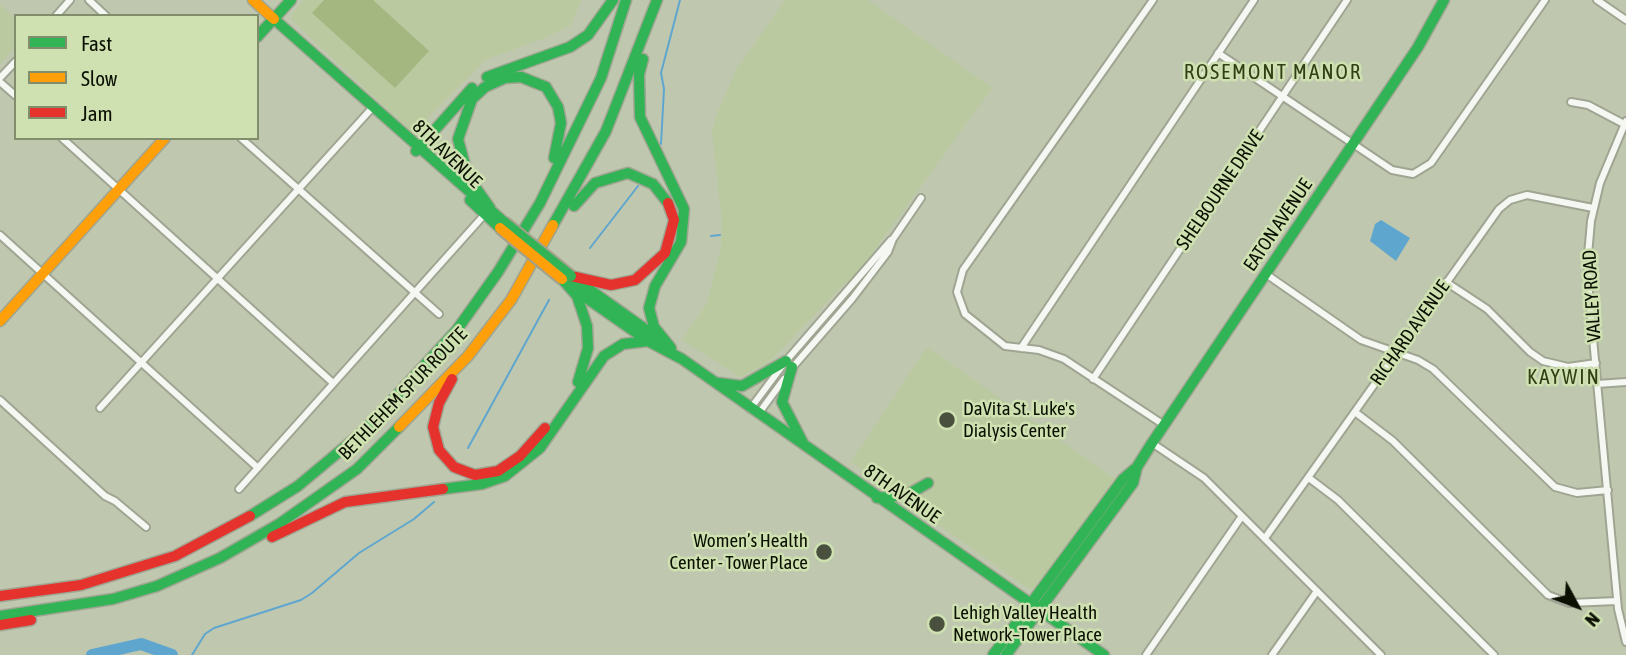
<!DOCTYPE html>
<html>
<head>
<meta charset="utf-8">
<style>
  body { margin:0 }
  #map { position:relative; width:1626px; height:655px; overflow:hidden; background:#bfc8ae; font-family:"Asap Condensed",sans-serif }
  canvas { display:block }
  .legend { position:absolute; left:14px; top:14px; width:245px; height:126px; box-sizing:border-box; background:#cfe1b1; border:2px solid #818d6b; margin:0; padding:9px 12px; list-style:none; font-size:21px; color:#0b1002 }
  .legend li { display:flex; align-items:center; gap:14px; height:35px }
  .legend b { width:35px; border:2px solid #818d6b }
  .north { position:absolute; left:1542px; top:571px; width:70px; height:70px; -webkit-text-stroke:5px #cfe1b1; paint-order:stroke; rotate:131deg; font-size:19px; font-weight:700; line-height:28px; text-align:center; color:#0b1002 }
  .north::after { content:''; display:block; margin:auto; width:24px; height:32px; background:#0b1002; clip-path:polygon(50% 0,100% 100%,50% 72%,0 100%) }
</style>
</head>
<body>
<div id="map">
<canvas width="1626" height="655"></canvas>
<ul class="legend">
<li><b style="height:9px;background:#30b455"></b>Fast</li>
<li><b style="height:9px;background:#ff9f0a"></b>Slow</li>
<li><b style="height:9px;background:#e5322d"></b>Jam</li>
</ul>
<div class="north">N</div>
</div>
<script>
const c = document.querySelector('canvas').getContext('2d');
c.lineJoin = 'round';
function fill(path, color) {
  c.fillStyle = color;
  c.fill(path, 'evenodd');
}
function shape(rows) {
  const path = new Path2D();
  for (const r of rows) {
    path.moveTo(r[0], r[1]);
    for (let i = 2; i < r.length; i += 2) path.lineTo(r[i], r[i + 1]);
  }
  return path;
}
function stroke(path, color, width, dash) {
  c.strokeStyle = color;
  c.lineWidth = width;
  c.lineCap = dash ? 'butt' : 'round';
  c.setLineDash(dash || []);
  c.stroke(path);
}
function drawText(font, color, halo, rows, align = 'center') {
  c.font = font + ' "Asap Condensed",sans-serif';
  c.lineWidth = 5;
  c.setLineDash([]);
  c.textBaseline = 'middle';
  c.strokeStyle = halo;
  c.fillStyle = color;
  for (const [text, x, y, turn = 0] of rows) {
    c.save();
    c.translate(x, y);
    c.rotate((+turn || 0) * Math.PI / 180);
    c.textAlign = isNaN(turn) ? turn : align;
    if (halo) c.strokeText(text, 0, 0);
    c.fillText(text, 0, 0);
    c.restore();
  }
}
fill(shape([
  [304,0,581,0,571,25,545,38,487,59,412,133,292,20,292,14],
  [785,0,868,0,992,88,849,285,846,282,768,363,741,377,682,340,707,303,721,247,722,223,712,131,717,114,736,70],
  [0,4,16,19,16,46,0,64],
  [927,347,1118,481,1036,587,1029,589,851,462]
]), '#bac99f');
fill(shape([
  [324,0,373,0,429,51,395,88,312,13]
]), '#a5b780');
fill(shape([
  [1381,220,1410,238,1396,261,1370,241,1375,224]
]), '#5fa6cf');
stroke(shape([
  [661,144,664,89,661,73,680,0],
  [711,236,720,235],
  [590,248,638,186],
  [468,448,549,300],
  [192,655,205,634,214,628,301,600,312,593,359,553,414,519,434,502]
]), '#5fa6cf', 2);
stroke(shape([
  [92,655,141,644,172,655]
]), '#5fa6cf', 12);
const street = shape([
  [89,0,106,16],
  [1153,0,963,270,957,292,965,314,1005,346,1039,350,1064,359,1164,425],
  [1597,0,1626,20],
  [56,16,70,0],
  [1218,53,1392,170,1413,174,1431,163,1545,0],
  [0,78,16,61],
  [0,82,16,96],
  [1571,102,1588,105,1624,124],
  [1626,121,1600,183,1591,221,1588,255,1589,295,1618,609,1626,642],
  [62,138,333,383],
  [241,138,439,314],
  [0,235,258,468],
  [1266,274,1361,340,1418,360,1433,369,1555,487,1577,493,1608,490],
  [1446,282,1487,309,1530,352,1543,361,1568,367,1596,363],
  [1021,348,1254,0],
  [792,368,852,299,888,252,893,239,921,198],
  [1093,379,1347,0],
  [1597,384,1626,382],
  [0,400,105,496,115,501,146,527],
  [100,408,373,107],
  [750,409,786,361,891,240],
  [1355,412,1393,441,1548,595,1569,603,1617,601],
  [759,413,784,379],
  [1152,443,1204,478,1381,655],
  [1309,478,1338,500,1494,655],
  [239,489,485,214],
  [1265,538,1499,209,1510,200,1527,195,1593,208],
  [1146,655,1242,516],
  [1272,655,1317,591]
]);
const fast = shape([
  [274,19,504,222],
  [257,37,291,0],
  [643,59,639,75,640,117,684,209,681,242,655,286,649,308,654,327,671,348],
  [487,77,570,47,588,35,613,0],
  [416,151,472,88],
  [470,200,500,228],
  [574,206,595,183,628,173,653,184,668,203],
  [490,208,468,177,458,139,472,99,485,87,505,78,521,77,546,87,558,107,561,123,554,158],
  [553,225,606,131,657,0],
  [572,277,662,341],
  [562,279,577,296,587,326,588,348,578,382],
  [572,288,648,341,682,359,1104,655],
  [792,367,782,402,803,443],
  [719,383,742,386,786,361],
  [443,489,482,484,505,476,540,448,604,356,623,344,648,341],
  [877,498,907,495,928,483],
  [250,516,298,486,365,430,456,331,498,272,540,203,601,78,626,0],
  [0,616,113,599,157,586,220,558,279,524,357,469,399,427],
  [993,655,1123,479,1137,467],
  [1006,655,1133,483,1137,467,1152,443,1418,47,1444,0]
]);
const slow = shape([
  [253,0,274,19],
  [0,321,165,138],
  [399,427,468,356,511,300,553,225]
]);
const jam = shape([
  [571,276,611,285,635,280,665,253,674,220,668,203],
  [452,379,439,403,433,427,439,450,454,467,475,475,498,471,520,456,545,428],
  [272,537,345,502,443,489],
  [0,596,81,585,175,556,250,516],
  [0,625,31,620]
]);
stroke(street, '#9fa592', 10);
stroke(fast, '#9fa592', 13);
stroke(slow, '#9fa592', 13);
stroke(jam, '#9fa592', 13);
stroke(street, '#f5f7f3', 6);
stroke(fast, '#30b455', 10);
stroke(slow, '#ff9f0a', 10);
stroke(jam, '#e5322d', 10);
const fastBridge = shape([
  [504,222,571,276]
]);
const slowBridge = shape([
  [500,228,562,279]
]);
stroke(fastBridge, '#a3a08c', 14, []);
stroke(slowBridge, '#a3a08c', 14, []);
stroke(fastBridge, '#30b455', 10);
stroke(slowBridge, '#ff9f0a', 10);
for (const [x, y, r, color] of [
  [947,420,9,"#4a503e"],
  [824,552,9,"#4a503e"],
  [937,624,9,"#4a503e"]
]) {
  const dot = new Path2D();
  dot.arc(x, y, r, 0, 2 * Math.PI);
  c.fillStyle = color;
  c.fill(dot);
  stroke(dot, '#cfe1b1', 2.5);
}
drawText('19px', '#0b1002', '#cfe1b1', [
  ["8TH AVENUE",447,154,44],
  ["SHELBOURNE DRIVE",1220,190,-56],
  ["EATON AVENUE",1278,225,-56],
  ["VALLEY ROAD",1592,296,-93],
  ["RICHARD AVENUE",1410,333,-55],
  ["BETHLEHEM SPUR ROUTE",403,394,-46],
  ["8TH AVENUE",902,494,35]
]);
drawText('19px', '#0b1002', '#cfe1b1', [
  ["DaVita St. Luke's",963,409],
  ["Dialysis Center",963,431],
  ["Women’s Health",808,541,"right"],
  ["Center - Tower Place",808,563,"right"],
  ["Lehigh Valley Health",953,613],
  ["Network–Tower Place",953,635]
], 'left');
c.letterSpacing = '2px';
drawText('21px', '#323f15', '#cfe1b1', [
  ["ROSEMONT MANOR",1273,72],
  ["KAYWIN",1564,377]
]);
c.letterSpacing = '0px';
</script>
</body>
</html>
